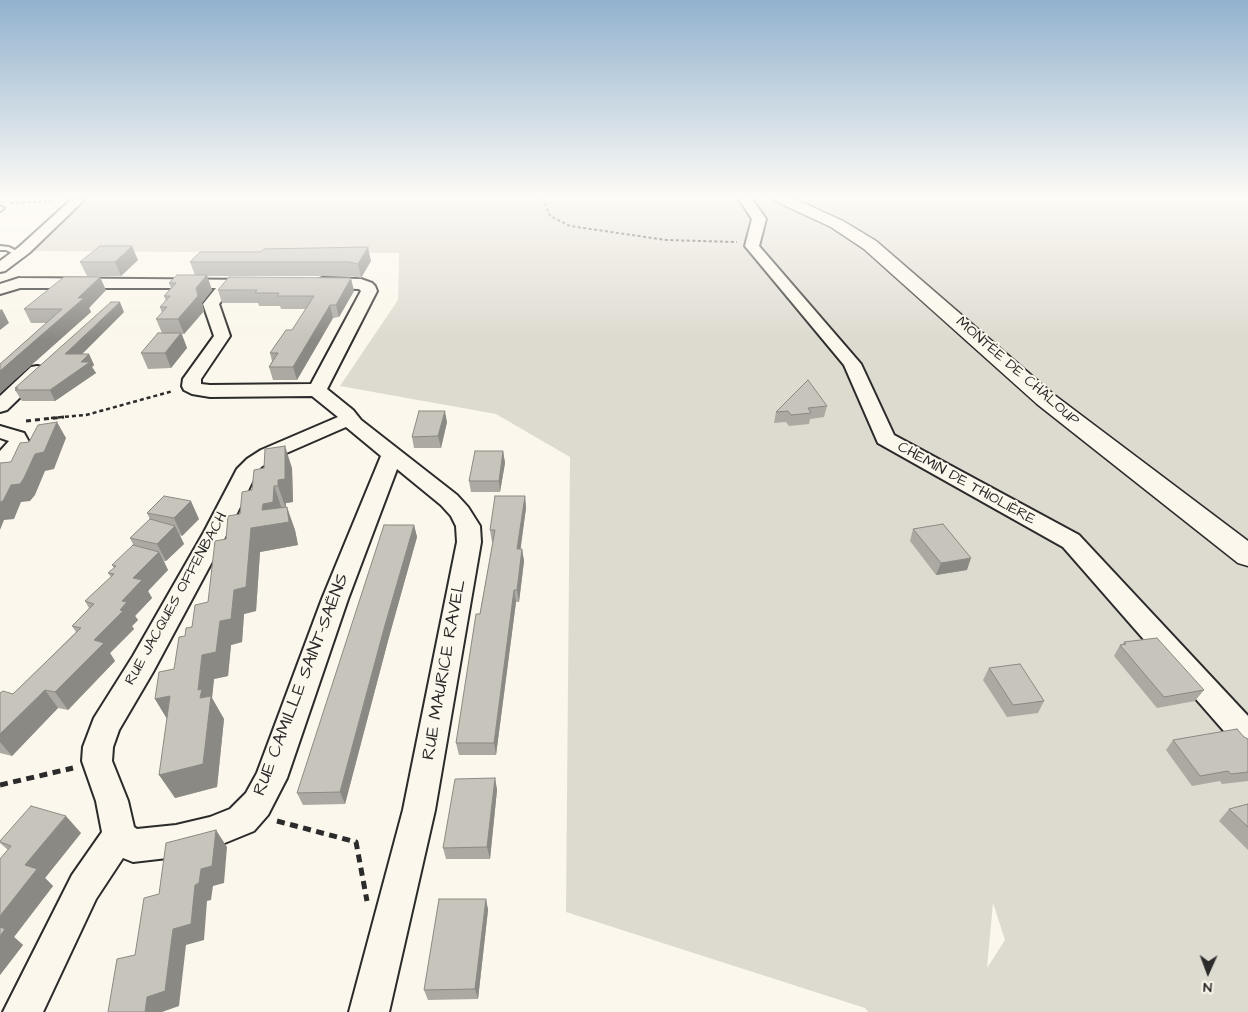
<!DOCTYPE html>
<html>
<head>
<meta charset="utf-8">
<style>
  body { margin:0 }
  #map { position:relative; width:1248px; height:1012px; overflow:hidden; background:#fbf7ec; font-family:"Architects Daughter",sans-serif }
  canvas { display:block }
  .north { position:absolute; left:1183px; top:947px; width:50px; height:50px; -webkit-text-stroke:4px #fbf7ec; paint-order:stroke; rotate:182deg; font-size:14px; font-weight:700; line-height:20px; text-align:center; color:#2b2b2b }
  .north::after { content:''; display:block; margin:auto; width:18px; height:22px; background:#2b2b2b; clip-path:polygon(50% 0,100% 100%,50% 72%,0 100%) }
</style>
</head>
<body>
<div id="map">
<canvas width="1248" height="1012"></canvas>
<div class="north">N</div>
</div>
<script>
const c = document.querySelector('canvas').getContext('2d');
c.lineJoin = 'round';
function fill(path, color) {
  c.fillStyle = color;
  c.fill(path, 'evenodd');
}
function shape(rows) {
  const path = new Path2D();
  for (const r of rows) {
    path.moveTo(r[0], r[1]);
    for (let i = 2; i < r.length; i += 2) path.lineTo(r[i], r[i + 1]);
  }
  return path;
}
function stroke(path, color, width, dash) {
  c.strokeStyle = color;
  c.lineWidth = width;
  c.lineCap = dash ? 'butt' : 'round';
  c.setLineDash(dash || []);
  c.stroke(path);
}
function drawText(font, color, halo, rows, align = 'center') {
  c.font = font + ' "Architects Daughter",sans-serif';
  c.lineWidth = 4;
  c.setLineDash([]);
  c.textBaseline = 'middle';
  c.strokeStyle = halo;
  c.fillStyle = color;
  for (const [text, x, y, turn = 0] of rows) {
    c.save();
    c.translate(x, y);
    c.rotate((+turn || 0) * Math.PI / 180);
    c.textAlign = isNaN(turn) ? turn : align;
    if (halo) c.strokeText(text, 0, 0);
    c.fillText(text, 0, 0);
    c.restore();
  }
}
fill(shape([
  [79,198,1248,198,1248,1012,868,1012,865,1008,566,912,570,457,496,414,340,386,398,300,399,253,34,251],
  [993,903,1005,940,987,968]
]), '#dddad0');
const service = shape([
  [0,206,4,208,2,210,0,211,0,206],
  [0,246,9,247,22,254,18,256,6,250,0,250,0,246]
]);
const minor = shape([
  [73,198,84,200,29,253,5,271,0,272,0,261,19,247,73,198],
  [738,198,751,198,766,219,759,246,861,364,894,435,1079,535,1248,716,1248,750,1237,746,1063,547,878,443,844,365,745,246,752,219,738,198],
  [19,278,260,280,263,283,260,286,232,288,219,304,230,336,201,379,201,384,210,385,311,384,361,291,359,289,322,288,317,286,314,283,317,280,322,278,361,279,372,283,375,286,377,291,327,389,353,410,361,420,457,495,468,507,480,526,481,542,435,810,389,1012,349,1012,403,810,457,542,456,526,451,516,441,505,397,469,348,599,287,778,268,815,254,831,210,849,176,857,133,862,123,858,96,899,43,1012,3,1012,72,875,102,832,96,801,82,761,83,747,94,718,133,656,204,532,237,469,247,459,261,450,338,417,312,396,210,397,192,394,184,390,182,386,183,379,214,336,203,304,216,288,20,288,0,294,0,284,19,278],
  [346,427,381,456,322,599,257,773,246,793,230,809,210,817,176,825,137,829,134,827,128,801,112,761,113,747,119,730,153,672,228,532,255,476,261,467,275,458,346,427],
  [37,366,43,367,46,371,43,375,7,410,0,412,0,396,31,367,37,366],
  [0,426,24,433,29,442,7,469,0,470,0,451,9,441,0,438,0,426]
]);
const secondary = shape([
  [773,198,793,198,843,221,876,241,1053,394,1248,541,1248,566,1238,563,1037,404,864,249,831,227,775,201,773,198]
]);
stroke(service, '#2b2b2b', 4);
stroke(minor, '#2b2b2b', 4);
stroke(secondary, '#2b2b2b', 3);
stroke(shape([
  [543,198,550,216,570,226,666,240,737,242],
  [11,203,52,201]
]), '#2b2b2b', 2, [3, 2.5]);
stroke(shape([
  [51,418,86,415,173,391]
]), '#2b2b2b', 2.5, [4, 3]);
stroke(shape([
  [26,421,64,417]
]), '#2b2b2b', 3, [5, 4]);
stroke(shape([
  [0,785,73,768],
  [277,821,356,842,367,901]
]), '#2b2b2b', 5, [8, 5.5]);
fill(service, '#fbf7ec');
fill(minor, '#fbf7ec');
fill(secondary, '#fbf7ec');
fill(shape([
  [138,260,121,276,87,276,80,262],
  [371,261,361,278,352,276,207,276,212,290,202,303,204,311,184,334,182,334,187,348,171,368,148,369,141,353,162,333,156,319,162,313,160,307,166,301,164,296,171,288,169,283,195,275,190,262],
  [106,290,89,308,91,312,0,393,0,364,47,323,31,323,24,309],
  [218,290,354,291,339,317,333,318,297,380,273,380,269,367,272,361,270,353,292,330,306,309,281,309,280,306,259,306,258,303,222,303],
  [124,312,82,354,89,354,94,365,92,367,96,373,55,401,22,401,15,390,16,390,15,388],
  [827,406,824,417,810,419,809,424,789,426,786,422,774,423,776,412],
  [447,422,441,448,414,448,412,437],
  [503,451,505,463,500,492,471,492,469,481],
  [292,468,293,502,286,503,286,507,295,530,298,545,260,552,256,611,244,614,242,642,231,645,228,676,214,679,212,698,224,719,217,787,175,798,167,719,155,699,174,669,185,636,208,602,226,539,252,490],
  [525,496,526,508,520,549,522,549,524,561,519,602,516,602,496,755,459,755,456,743,493,542,492,542,490,530],
  [147,513,199,519,182,536,180,535,184,544,166,561,164,561,168,570,148,591,152,598,135,616,138,620,132,626,134,629,110,653,115,661,68,710,58,708,12,756,0,753,0,693,13,694,76,632,72,626,89,608,85,601,111,577,108,573,114,568,112,565,134,546,130,538,150,519],
  [414,525,417,537,389,637,345,804,303,805,297,793],
  [913,529,967,570,936,575,910,541],
  [1124,642,1204,690,1195,701,1157,708,1114,656,1120,645,1122,645],
  [989,668,1044,701,1038,713,1007,717,983,680],
  [1244,737,1248,739,1248,781,1222,784,1220,781,1192,786,1166,750,1173,740],
  [495,778,497,790,490,859,446,859,443,848],
  [1248,804,1248,850,1219,821,1229,809],
  [81,833,45,878,53,886,14,937,23,945,0,975,8,850,0,843],
  [486,899,488,910,478,999,428,1000,424,990]
]), '#aba9a2');
fill(shape([
  [132,246,138,260,121,276,115,262],
  [368,247,371,261,361,278,358,264],
  [207,275,212,290,202,303,204,311,184,334,178,319,196,288],
  [100,277,106,290,89,308,91,312,0,393,0,371,78,298],
  [351,278,354,291,339,317,336,305],
  [120,302,124,312,71,365,65,354],
  [330,305,333,318,297,380,293,367],
  [2,309,9,323,0,330,0,310],
  [181,333,187,348,171,368,165,353],
  [89,354,94,365,92,367,96,373,55,401,50,390],
  [445,411,447,422,441,448,438,436],
  [57,422,66,438,54,469,45,471,35,495,30,501,21,502,14,519,4,520,0,530,0,502,11,485,35,454],
  [285,446,292,468,293,502,286,503,286,509,278,486,278,480],
  [503,451,505,463,500,492,499,481],
  [274,486,282,509,287,507,295,530,298,545,260,552,256,611,244,614,242,642,231,645,228,676,214,679,212,698,224,719,217,787,175,798,159,775,200,698,198,690,202,655,220,621,234,590,251,528,262,510,263,504],
  [525,496,526,508,519,561,517,549],
  [191,501,199,519,182,536,174,518],
  [414,525,417,537,389,637,345,804,340,792,385,625],
  [175,526,184,544,166,561,157,544],
  [522,549,524,561,519,602,517,590],
  [159,552,168,570,148,591,152,598,135,616,138,620,132,626,134,629,110,653,115,661,68,710,55,692,94,640,120,610,122,601,133,578],
  [971,558,967,570,936,575,941,563],
  [514,590,516,602,496,755,494,743],
  [45,690,58,708,12,756,0,742,0,734],
  [170,696,169,722,155,699],
  [495,778,497,790,490,859,487,847],
  [66,816,81,833,45,878,53,886,14,937,23,945,0,975,0,916,25,865],
  [216,830,227,847,224,883,213,886,211,900,207,901,204,940,186,945,179,1006,162,1012,145,1012,147,997,173,929,195,885],
  [486,899,488,910,478,999,475,989]
]), '#8b8984');
const building = shape([
  [100,246,132,246,115,262,80,262,100,246],
  [368,247,358,264,349,262,190,262,200,252,261,252,264,249,368,247],
  [177,275,207,275,196,288,198,296,178,319,156,319,167,307,160,307,170,296,164,296,176,283,169,283,177,275],
  [64,277,100,277,78,298,84,298,0,371,0,364,62,309,24,309,64,277],
  [229,277,351,278,336,305,330,305,293,367,269,367,278,353,270,353,286,330,292,330,314,296,277,296,279,293,255,293,257,290,218,290,229,277],
  [111,302,120,302,65,354,89,354,81,362,90,362,50,390,15,390,18,388,15,388,111,302],
  [158,333,181,333,165,353,141,353,158,333],
  [808,380,827,406,808,408,811,413,791,415,788,411,776,412,808,380],
  [419,411,445,411,438,436,412,437,419,411],
  [57,422,44,452,35,454,24,478,20,484,11,485,3,501,0,502,0,463,11,462,20,443,29,442,38,425,57,422],
  [285,446,285,479,278,480,278,486,274,486,273,502,263,504,262,510,287,507,289,522,251,528,246,587,234,590,231,619,220,621,216,652,202,655,198,690,202,689,200,698,211,696,203,764,159,775,170,696,155,699,159,672,174,669,179,637,185,636,186,628,192,627,195,605,208,602,215,541,226,539,228,516,240,514,242,492,252,490,254,470,264,468,265,449,285,446],
  [475,451,503,451,499,481,469,481,475,451],
  [164,496,191,501,174,518,147,513,164,496],
  [495,496,525,496,517,549,522,549,517,590,514,590,494,743,456,743,476,614,480,614,495,530,490,530,495,496],
  [150,519,175,526,157,544,130,538,150,519],
  [943,524,971,558,941,563,913,529,943,524],
  [384,525,414,525,385,625,340,792,297,793,384,525],
  [133,545,159,552,133,578,142,580,122,601,127,602,120,610,123,611,94,640,104,643,55,692,45,690,0,734,0,693,3,691,13,694,81,628,72,626,94,604,85,601,114,574,108,573,116,566,112,565,133,545],
  [1157,638,1204,690,1164,697,1120,645,1126,644,1124,642,1157,638],
  [1020,664,1044,701,1013,705,989,668,1020,664],
  [1237,729,1244,737,1248,739,1248,772,1231,774,1228,771,1200,776,1173,740,1237,729],
  [495,778,487,847,443,848,455,779,495,778],
  [1248,804,1248,827,1229,809,1248,804],
  [31,806,66,816,25,865,37,869,0,916,0,859,11,846,0,842,0,841,31,806],
  [216,830,212,866,201,869,199,883,195,885,191,924,173,929,165,991,147,997,145,1012,108,1012,117,959,135,955,144,898,159,894,166,843,216,830],
  [439,899,486,899,475,989,424,990,439,899],
  [0,927,5,929,0,936,0,927]
]);
fill(building, '#c7c4bc');
stroke(building, '#8b8984', 1);
const sky = c.createLinearGradient(0, 0, 0, 340);
sky.addColorStop(0, '#92b2ce');
sky.addColorStop(0.58, '#fdfbf6');
sky.addColorStop(1, '#fdfbf600');
c.fillStyle = sky;
c.fillRect(0, 0, 1248, 340);
drawText('15px', '#2b2b2b', '#fbf7ec', [
  ["MONTÉE DE CHALOUP",1017,372,41],
  ["CHEMIN DE THIOLIÈRE",966,484,29],
  ["RUE JACQUES OFFENBACH",177,599,-61]
]);
drawText('18px', '#2b2b2b', '#fbf7ec', [
  ["RUE MAURICE RAVEL",445,670,-80],
  ["RUE CAMILLE SAINT-SAËNS",302,685,-69]
]);
</script>
</body>
</html>
